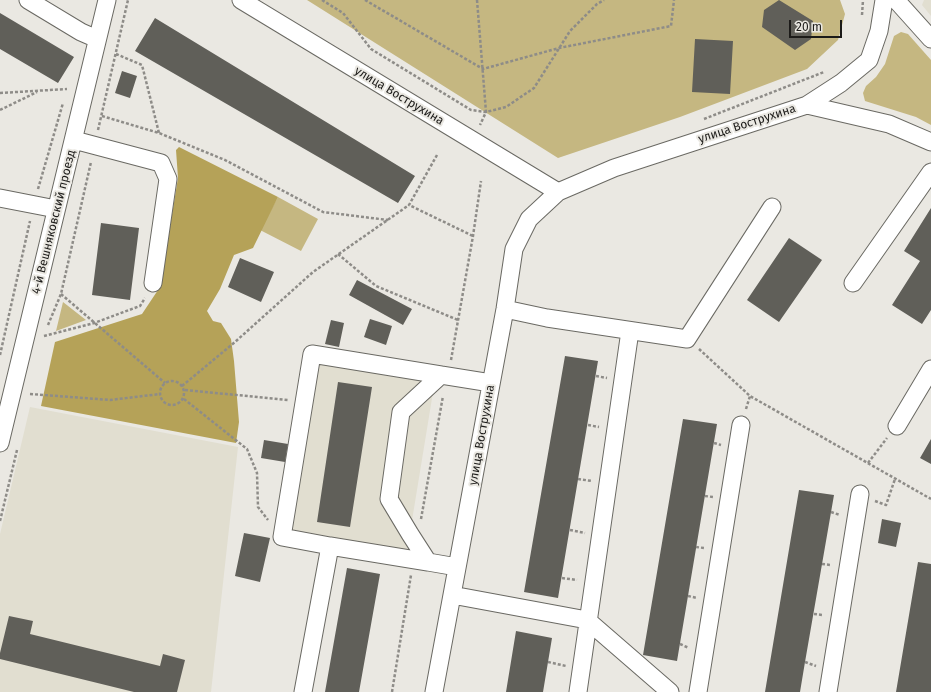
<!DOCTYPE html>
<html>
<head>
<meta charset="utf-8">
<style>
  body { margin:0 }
  #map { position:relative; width:931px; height:692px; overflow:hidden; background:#eae8e2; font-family:"Fira Sans",sans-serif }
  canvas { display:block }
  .scale { position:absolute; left:789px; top:20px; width:53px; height:18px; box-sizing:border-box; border:2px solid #1c1b19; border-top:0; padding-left:5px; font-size:12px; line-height:14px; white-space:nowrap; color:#1c1b19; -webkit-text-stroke:3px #eae8e2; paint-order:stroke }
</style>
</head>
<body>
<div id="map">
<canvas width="931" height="692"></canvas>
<div class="scale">20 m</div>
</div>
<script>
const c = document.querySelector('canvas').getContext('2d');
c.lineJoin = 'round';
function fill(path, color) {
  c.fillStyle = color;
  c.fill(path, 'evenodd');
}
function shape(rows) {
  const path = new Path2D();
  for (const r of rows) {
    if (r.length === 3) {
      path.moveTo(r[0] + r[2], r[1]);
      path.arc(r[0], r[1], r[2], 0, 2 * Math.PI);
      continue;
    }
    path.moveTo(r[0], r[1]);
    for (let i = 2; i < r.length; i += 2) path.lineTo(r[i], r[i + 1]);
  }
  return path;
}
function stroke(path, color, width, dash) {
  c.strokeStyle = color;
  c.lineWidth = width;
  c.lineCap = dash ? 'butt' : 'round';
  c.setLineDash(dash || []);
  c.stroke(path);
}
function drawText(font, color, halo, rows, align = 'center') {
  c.font = font + ' "Fira Sans",sans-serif';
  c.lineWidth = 4;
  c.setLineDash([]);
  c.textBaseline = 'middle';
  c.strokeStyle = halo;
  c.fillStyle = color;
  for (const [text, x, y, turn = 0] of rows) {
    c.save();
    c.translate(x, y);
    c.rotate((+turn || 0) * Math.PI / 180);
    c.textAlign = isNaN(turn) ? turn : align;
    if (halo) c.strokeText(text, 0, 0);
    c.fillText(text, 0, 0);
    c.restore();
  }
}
fill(shape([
  [924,0,931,0,931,16,922,5],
  [316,361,435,380,407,551,288,531],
  [30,407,238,447,211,692,0,692,0,534]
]), '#e1ded0');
fill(shape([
  [307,0,840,0,845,14,838,40,807,69,680,117,558,158],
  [901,32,908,34,931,60,931,125,916,117,865,101,863,93,866,86,876,77,885,64,894,36],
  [278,197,318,219,301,251,260,230],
  [63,302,86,320,56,331]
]), '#c5b781');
fill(shape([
  [179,147,278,197,253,248,234,255,220,289,207,311,213,321,221,323,231,339,234,361,239,422,236,443,41,406,55,342,142,314,160,287,178,178,176,150]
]), '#b5a258');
fill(shape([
  [779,0,813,21,811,39,795,50,762,27,764,10],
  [0,13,74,57,58,83,0,49],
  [155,18,415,176,398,203,135,51],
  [695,39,733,41,730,94,692,92],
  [122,71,137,76,130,98,115,93],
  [931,208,931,310,922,324,892,305,920,261,904,251],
  [101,223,139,228,130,300,92,295],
  [789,238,822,260,779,322,747,300],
  [240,258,274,272,261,302,228,287],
  [357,280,412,309,403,325,349,295],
  [370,319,392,326,386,345,364,337],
  [331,320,344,323,339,347,325,344],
  [565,356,598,361,558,598,524,592],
  [338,382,372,387,350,527,317,522],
  [683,419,717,424,677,661,643,655],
  [931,439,931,464,920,458],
  [264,440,288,444,285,462,261,458],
  [799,490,834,495,805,662,800,692,765,692],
  [882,519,901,523,896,547,878,543],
  [244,533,270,538,260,582,235,576],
  [918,562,931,564,931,692,896,692],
  [347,568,380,574,359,692,325,692],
  [9,616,33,621,30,634,160,666,163,654,185,660,177,692,134,692,0,659,0,653],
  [516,631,552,638,543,692,506,692]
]), '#605f59');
const minor = shape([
  [28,0,81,32,97,39],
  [241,0,558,192],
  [896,0,931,39],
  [807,105,889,124,931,142],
  [74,140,161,163,168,179,153,283],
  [0,198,56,209],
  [853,283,931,172],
  [505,309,547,318,687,339,772,207],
  [897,426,931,369],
  [0,443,107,0],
  [330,546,282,537,312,354,441,375],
  [457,567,428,562,410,534,389,499,401,412,441,375,491,383],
  [452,595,587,620,670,692],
  [303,692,330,546,428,562],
  [434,692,505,309,514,249,529,219,558,192,614,168,807,105,841,83,869,60,879,31,884,0],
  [578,692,630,331],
  [698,692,741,425],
  [828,692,860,494]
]);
stroke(minor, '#6a6963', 19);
stroke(shape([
  [322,0,343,13,371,49,471,110,486,112,506,107,534,88,570,31,597,4,604,0],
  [365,0,483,69,559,48,671,26,674,0],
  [477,0,486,112,480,125],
  [862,15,863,0],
  [116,54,142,65,159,133],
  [0,93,67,89],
  [0,110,37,92],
  [102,116,159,133,225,160,323,212,388,220],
  [704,119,824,72],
  [98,130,128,0],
  [437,155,409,205,473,236],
  [38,189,63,103],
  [338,254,376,286,458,320],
  [61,294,165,383],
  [48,325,61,294,91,162],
  [44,336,94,323,140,306,145,298],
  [699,349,750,396,931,499],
  [0,355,30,221],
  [451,360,473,236,481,181],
  [596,376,607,378],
  [172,393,12],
  [182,386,235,342,313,272,409,205],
  [185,390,288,400],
  [30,394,110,400,160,394],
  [184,399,247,449,257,473,258,507,268,520],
  [746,409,750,396],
  [588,425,599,427],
  [714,443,721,445],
  [868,463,887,438],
  [578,479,592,481],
  [705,496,713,497],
  [875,501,886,505,895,479],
  [831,512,840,515],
  [421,519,443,396],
  [0,521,17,450],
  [570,530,585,533],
  [696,547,704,548],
  [822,564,831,565],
  [562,578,577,580],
  [688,596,697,598],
  [814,614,823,615],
  [680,644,689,648],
  [548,662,566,666],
  [805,662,816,666],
  [392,692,411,575]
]), '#8e8c88', 2.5, [3, 2]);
stroke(minor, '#fff', 17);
drawText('12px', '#1c1b19', '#eae8e2', [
  ["улица Вострухина",399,96,31],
  ["улица Вострухина",747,124,-18],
  ["4-й Вешняковский проезд",54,222,-76],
  ["улица Вострухина",482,435,-80]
]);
</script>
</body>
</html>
